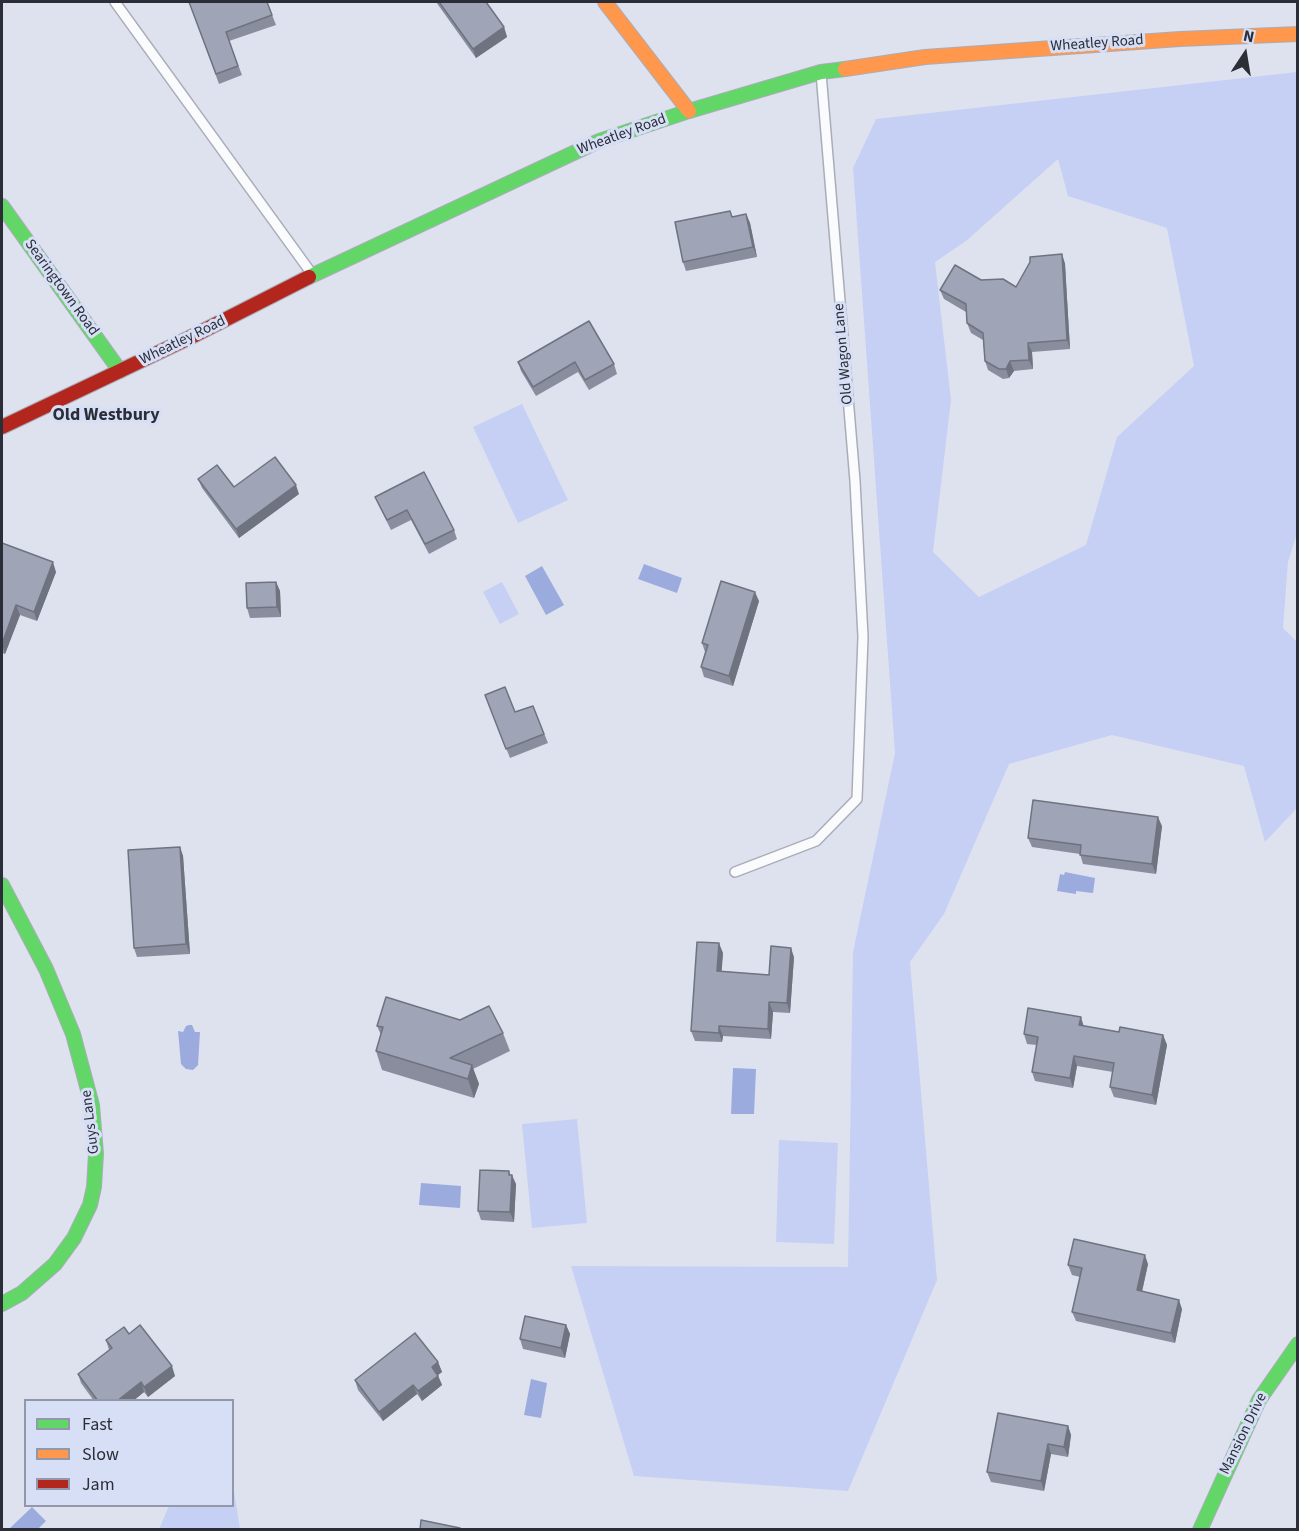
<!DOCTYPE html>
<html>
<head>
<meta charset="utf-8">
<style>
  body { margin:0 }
  #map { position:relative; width:1299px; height:1531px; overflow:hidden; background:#dee2ef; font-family:"Source Sans 3",sans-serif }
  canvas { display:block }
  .frame { position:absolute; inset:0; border:3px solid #2b2e36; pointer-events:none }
  .legend { position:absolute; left:24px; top:1399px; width:210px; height:108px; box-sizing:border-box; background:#d7dff6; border:2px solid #9298a9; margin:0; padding:8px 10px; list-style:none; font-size:18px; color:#2b2e36 }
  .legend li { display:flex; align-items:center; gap:12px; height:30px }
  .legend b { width:30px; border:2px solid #9298a9 }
  .north { position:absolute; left:1215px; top:24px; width:60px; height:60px; -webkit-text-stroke:4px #d7dff6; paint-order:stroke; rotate:12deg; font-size:16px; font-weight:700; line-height:24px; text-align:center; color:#2b2e36 }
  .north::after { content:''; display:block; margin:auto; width:21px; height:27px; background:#2b2e36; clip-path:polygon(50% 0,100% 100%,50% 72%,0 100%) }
</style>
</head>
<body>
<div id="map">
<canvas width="1299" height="1531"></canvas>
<div class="frame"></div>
<ul class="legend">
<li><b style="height:8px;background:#63d668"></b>Fast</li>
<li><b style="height:8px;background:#ff974d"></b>Slow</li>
<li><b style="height:8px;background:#b3261e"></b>Jam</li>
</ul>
<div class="north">N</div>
</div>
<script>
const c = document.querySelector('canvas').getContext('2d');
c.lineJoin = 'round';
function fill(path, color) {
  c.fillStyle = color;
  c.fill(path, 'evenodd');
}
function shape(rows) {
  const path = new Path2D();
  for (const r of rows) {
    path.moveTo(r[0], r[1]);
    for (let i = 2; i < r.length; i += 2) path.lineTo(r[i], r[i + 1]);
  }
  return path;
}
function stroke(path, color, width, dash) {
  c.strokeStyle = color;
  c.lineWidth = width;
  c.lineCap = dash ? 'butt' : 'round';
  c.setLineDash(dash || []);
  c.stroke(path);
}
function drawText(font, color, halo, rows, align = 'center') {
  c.font = font + ' "Source Sans 3",sans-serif';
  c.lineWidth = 6;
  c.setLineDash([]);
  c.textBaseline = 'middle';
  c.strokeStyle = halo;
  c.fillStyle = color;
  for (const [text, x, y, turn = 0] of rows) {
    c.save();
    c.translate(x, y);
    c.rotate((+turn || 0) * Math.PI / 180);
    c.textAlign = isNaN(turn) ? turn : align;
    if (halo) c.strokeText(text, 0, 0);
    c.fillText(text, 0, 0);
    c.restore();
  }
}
fill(shape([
  [1297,72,1298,530,1288,562,1283,628,1297,642,1297,808,1265,842,1244,766,1112,735,1009,764,944,914,910,962,937,1280,848,1491,634,1476,571,1266,848,1267,853,952,895,753,853,168,876,119],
  [1058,159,1068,196,1167,228,1194,366,1117,437,1086,545,979,597,933,552,951,400,935,262,966,241],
  [522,404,568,500,518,523,473,427],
  [502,582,519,614,500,624,483,592],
  [577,1119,587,1223,532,1228,522,1124],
  [779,1140,838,1143,834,1244,776,1242],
  [233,1485,240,1529,159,1529,169,1506,232,1506]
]), '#c6d0f4');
fill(shape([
  [644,564,682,578,677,593,638,579],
  [542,566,564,605,546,615,525,576],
  [1065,872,1095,878,1093,893,1076,891,1076,894,1057,891,1060,874,1064,875],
  [189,1025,192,1025,195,1032,200,1032,198,1065,193,1070,186,1069,181,1064,178,1031,183,1032,186,1026],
  [733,1068,756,1069,754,1114,731,1114],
  [421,1183,461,1186,460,1208,419,1205],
  [531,1379,547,1383,541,1418,524,1415],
  [32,1507,46,1521,38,1529,9,1529]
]), '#9cabde');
const lane = shape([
  [115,2,312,274],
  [735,872,816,841,857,799,863,637,855,481,821,73]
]);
const fast = shape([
  [2,206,120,371],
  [309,277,599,141,689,111,821,72,845,69],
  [2,885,46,969,73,1034,92,1105,96,1154,94,1187,90,1205,74,1238,55,1264,22,1293,2,1304],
  [1200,1530,1259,1400,1298,1344]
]);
const slow = shape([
  [605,2,689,111],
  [845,69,925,57,1180,39,1298,34]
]);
const jam = shape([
  [2,427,189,338,309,277]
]);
stroke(lane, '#aaadb7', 12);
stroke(fast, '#aaadb7', 16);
stroke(slow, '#aaadb7', 16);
stroke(jam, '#aaadb7', 16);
stroke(lane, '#fafbfd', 9);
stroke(fast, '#63d668', 14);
stroke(slow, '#ff974d', 14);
stroke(jam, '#b3261e', 14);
fill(shape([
  [189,2,267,2,276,25,229,41,242,75,219,84],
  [436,2,486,2,504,27,507,37,476,58],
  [746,214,750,223,757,257,686,271,683,262],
  [1062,254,1065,264,1070,349,1032,352,1033,369,1014,371,1009,378,1003,379,988,370,985,361,983,340,971,333,967,323,966,312,944,299,940,290,981,280,1016,287],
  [589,321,614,364,617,374,589,390,578,372,536,396,521,371,518,362],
  [198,479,234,487,299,494,239,538,202,488],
  [375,497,454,530,457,539,429,554,411,520,391,530,379,506],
  [2,543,56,572,37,621,20,615,5,654,2,653],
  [276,582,280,591,281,617,250,618,247,608],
  [759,601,733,686,704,677,701,667,705,652,702,643],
  [485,695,515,712,533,706,548,743,510,758],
  [1162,826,1156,874,1083,864,1080,854,1032,847,1028,838],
  [180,847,183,856,190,954,137,957,134,948],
  [723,953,721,971,769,975,794,957,790,1013,773,1012,771,1039,723,1036,722,1042,695,1041,691,1031],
  [460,1020,503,1033,510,1051,473,1069,479,1084,474,1098,382,1070,376,1051,381,1035,377,1026],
  [1084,1026,1119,1032,1163,1035,1167,1045,1156,1105,1114,1097,1110,1087,1113,1072,1077,1066,1073,1088,1035,1081,1032,1072,1037,1045,1027,1044,1024,1034],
  [510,1175,516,1184,514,1222,481,1220,478,1211],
  [1148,1264,1142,1292,1182,1309,1175,1343,1076,1321,1072,1312,1080,1277,1072,1275,1068,1265],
  [566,1325,570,1334,565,1358,523,1349,520,1339],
  [129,1334,175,1376,148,1397,144,1392,133,1401,94,1401,81,1383,78,1374,109,1350,106,1340],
  [438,1362,442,1372,438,1375,442,1385,422,1401,417,1394,383,1421,358,1390,355,1380],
  [1068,1426,1071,1435,1068,1457,1051,1454,1044,1491,991,1482,987,1472]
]), '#898d9d');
fill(shape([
  [504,27,507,37,476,58,473,49],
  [746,214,750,223,757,257,753,247],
  [1062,254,1065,264,1070,349,1067,340],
  [1028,343,1032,352,1033,369,1029,360],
  [1010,361,1014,371,1009,378,1006,369],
  [296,485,299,494,239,538,236,529],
  [53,562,56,572,37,621,34,612],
  [276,582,280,591,281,617,277,607],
  [755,592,759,601,733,686,729,676],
  [16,605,20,615,5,654,2,644],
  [1158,817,1162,826,1156,874,1152,864],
  [180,847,183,856,190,954,186,944],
  [719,943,723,953,721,981,717,971],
  [791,948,794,957,790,1013,787,1003],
  [769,1002,773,1012,771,1039,768,1029],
  [1081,1017,1084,1027,1079,1025],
  [719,1026,723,1036,722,1042,719,1033],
  [1163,1035,1167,1045,1156,1105,1152,1095],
  [1074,1056,1077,1066,1073,1088,1070,1078],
  [472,1065,479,1084,474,1098,468,1079],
  [509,1171,512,1180,512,1175,516,1184,514,1222,510,1212],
  [1145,1255,1148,1264,1140,1300,1137,1290],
  [1179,1300,1182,1309,1175,1343,1171,1333],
  [566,1325,570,1334,565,1358,561,1348],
  [438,1362,442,1372,435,1377,432,1367],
  [172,1366,175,1376,148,1397,144,1387],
  [438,1376,442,1385,422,1401,418,1391],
  [141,1382,144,1392,133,1401,117,1401],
  [413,1385,417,1394,383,1421,379,1412],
  [1068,1426,1071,1435,1068,1457,1064,1447],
  [1048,1444,1051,1454,1044,1491,1041,1481]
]), '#6f737f');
const building = shape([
  [189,2,267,2,272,15,226,32,238,66,216,74,189,2],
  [439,2,486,2,504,27,473,49,439,2],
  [730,211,732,217,746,214,753,247,683,262,675,222,730,211],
  [1062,254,1067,340,1028,343,1029,360,1010,361,1006,369,999,369,985,361,983,333,967,323,966,304,940,290,955,265,981,280,1003,279,1016,287,1030,262,1030,257,1062,254],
  [589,321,614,364,585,380,575,362,533,387,518,362,589,321],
  [275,457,296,485,236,529,198,479,217,465,234,487,275,457],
  [424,472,454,530,425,544,407,510,387,520,375,497,424,472],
  [2,543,53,562,34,612,16,605,2,644,2,543],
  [721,581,755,592,729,676,701,667,708,645,702,643,721,581],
  [276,582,277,607,247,608,246,583,276,582],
  [505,687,515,712,533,706,544,734,506,749,485,695,505,687],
  [1033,800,1158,817,1152,864,1080,855,1081,845,1028,838,1033,800],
  [180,847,186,944,134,948,128,850,180,847],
  [697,942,719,943,717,971,769,975,771,946,791,948,787,1003,769,1002,768,1029,719,1026,719,1033,691,1031,697,942],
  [386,997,460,1020,489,1006,503,1033,450,1058,472,1065,468,1079,376,1051,383,1027,377,1026,386,997],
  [1028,1008,1081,1017,1079,1025,1119,1032,1120,1027,1163,1035,1152,1095,1110,1087,1114,1063,1074,1056,1070,1078,1032,1072,1038,1037,1024,1034,1028,1008],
  [480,1170,509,1171,509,1175,512,1175,510,1212,478,1211,480,1170],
  [1074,1239,1145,1255,1137,1290,1179,1300,1171,1333,1072,1312,1082,1268,1068,1265,1074,1239],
  [525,1316,566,1325,561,1348,520,1339,525,1316],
  [140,1325,172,1366,144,1387,141,1382,117,1401,98,1401,78,1374,112,1348,106,1340,124,1327,129,1334,140,1325],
  [415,1333,438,1362,432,1367,438,1376,418,1391,413,1385,379,1412,355,1380,415,1333],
  [998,1413,1068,1426,1064,1447,1048,1444,1041,1481,987,1472,998,1413],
  [421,1520,460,1528,460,1530,420,1530,421,1520]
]);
fill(building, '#9fa4b6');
stroke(building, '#6f737f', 1.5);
drawText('15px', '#2b2e36', '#d7dff6', [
  ["Wheatley Road",1097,44,-4],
  ["Wheatley Road",622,135,-20],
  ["Searingtown Road",61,288,54],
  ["Wheatley Road",183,341,-26],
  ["Old Wagon Lane",844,354,-95],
  ["Guys Lane",91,1122,-97],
  ["Mansion Drive",1244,1434,-64]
]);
drawText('bold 18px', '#2b2e36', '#d7dff6', [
  ["Old Westbury",106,416]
]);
</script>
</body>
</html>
